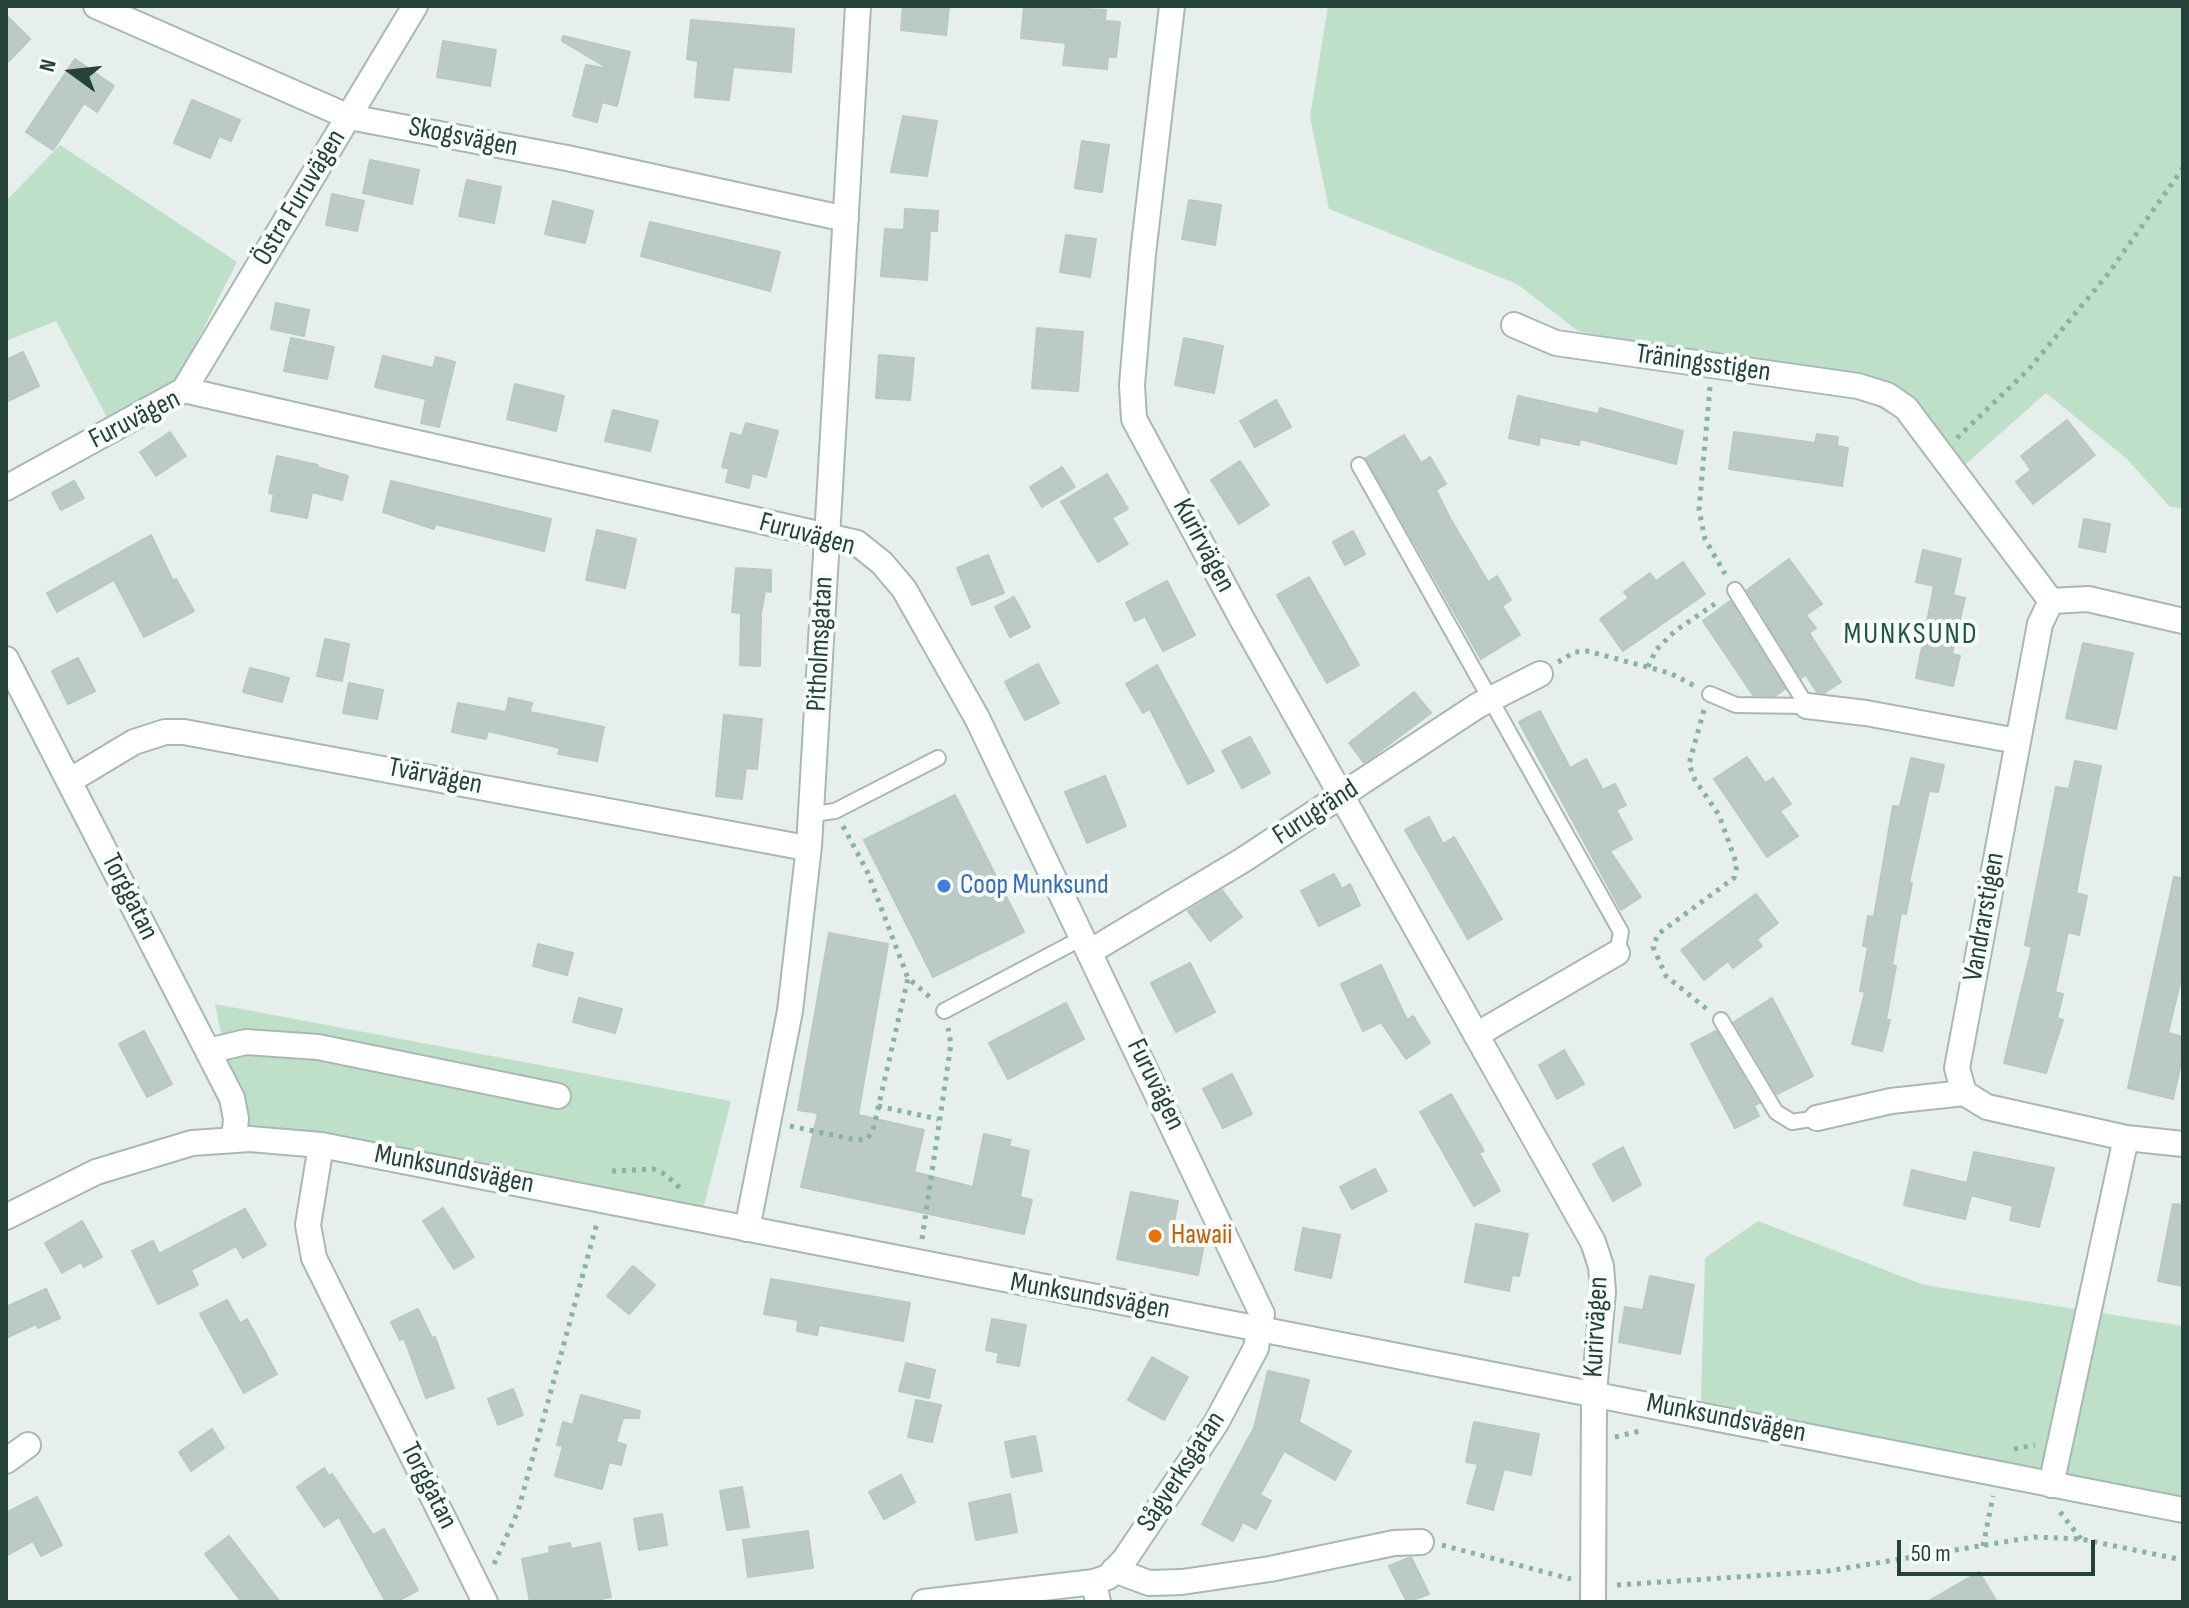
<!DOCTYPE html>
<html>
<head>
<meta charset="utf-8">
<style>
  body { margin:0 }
  #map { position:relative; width:2189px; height:1608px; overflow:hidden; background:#e6efeb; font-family:"Sofia Sans Condensed",sans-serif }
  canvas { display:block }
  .frame { position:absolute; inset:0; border:8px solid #24423a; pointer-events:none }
  .north { position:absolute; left:32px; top:32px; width:80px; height:80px; -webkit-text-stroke:6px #f7fbf9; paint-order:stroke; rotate:285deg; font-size:22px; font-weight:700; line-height:32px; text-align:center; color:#24423a }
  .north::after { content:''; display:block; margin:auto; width:28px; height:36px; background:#24423a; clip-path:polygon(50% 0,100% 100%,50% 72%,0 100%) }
  .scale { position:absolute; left:1897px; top:1540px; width:198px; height:36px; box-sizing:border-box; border:4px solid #24423a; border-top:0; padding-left:10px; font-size:24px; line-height:28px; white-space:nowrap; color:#24423a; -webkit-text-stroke:6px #f7fbf9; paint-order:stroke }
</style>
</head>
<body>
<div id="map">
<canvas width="2189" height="1608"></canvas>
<div class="frame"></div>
<div class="north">N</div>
<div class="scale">50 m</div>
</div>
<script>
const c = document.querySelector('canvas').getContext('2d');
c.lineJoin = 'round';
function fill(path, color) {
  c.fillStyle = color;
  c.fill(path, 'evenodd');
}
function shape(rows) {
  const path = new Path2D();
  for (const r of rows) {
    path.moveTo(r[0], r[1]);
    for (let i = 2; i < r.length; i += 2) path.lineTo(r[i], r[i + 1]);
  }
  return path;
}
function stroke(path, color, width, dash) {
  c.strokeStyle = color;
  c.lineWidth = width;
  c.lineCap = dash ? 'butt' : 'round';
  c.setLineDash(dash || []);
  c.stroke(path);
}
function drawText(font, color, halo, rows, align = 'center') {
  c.font = font + ' "Sofia Sans Condensed",sans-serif';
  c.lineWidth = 8;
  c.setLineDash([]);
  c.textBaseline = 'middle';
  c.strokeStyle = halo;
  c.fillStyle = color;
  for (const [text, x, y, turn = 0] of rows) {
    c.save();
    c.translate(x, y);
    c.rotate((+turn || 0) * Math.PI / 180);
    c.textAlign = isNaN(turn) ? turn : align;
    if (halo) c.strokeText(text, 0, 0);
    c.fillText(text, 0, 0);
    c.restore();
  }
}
fill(shape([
  [1328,6,2183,6,2183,508,2170,507,2127,459,2046,393,1959,470,1930,437,1833,382,1578,331,1517,284,1329,209,1310,117],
  [60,145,237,262,172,391,110,423,56,321,6,341,6,201],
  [215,1004,731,1101,700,1221,243,1144],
  [1758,1221,1924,1285,2183,1326,2183,1521,1700,1430,1705,1258]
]), '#bfe0c8');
const building = shape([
  [903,6,949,6,946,35,901,30,903,6],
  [1024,6,1106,10,1105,21,1120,22,1116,57,1108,57,1107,69,1063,65,1066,43,1021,38,1024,6],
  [6,15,30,39,6,64,6,15],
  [691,20,794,29,791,72,733,67,729,100,695,97,698,61,687,59,691,20],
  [563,36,630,52,617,106,602,102,597,122,573,116,586,65,609,69,562,41,563,36],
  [443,41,496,50,490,86,437,77,443,41],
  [75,59,114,86,97,112,84,103,53,150,26,132,75,59],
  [192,100,240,120,231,141,219,136,210,158,174,143,192,100],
  [903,116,937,121,927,176,891,172,903,116],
  [1082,141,1109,145,1102,192,1075,188,1082,141],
  [370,160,419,170,412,204,363,193,370,160],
  [467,180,501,187,494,223,459,216,467,180],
  [332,194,364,201,357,231,326,225,332,194],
  [1189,200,1221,205,1215,245,1182,239,1189,200],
  [553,201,593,211,585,243,545,234,553,201],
  [905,209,938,211,937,231,930,231,927,280,881,276,885,229,904,230,905,209],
  [650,222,780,252,770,291,641,256,650,222],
  [1066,235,1096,239,1090,277,1060,272,1066,235],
  [276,303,309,310,304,336,271,329,276,303],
  [1037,328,1083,332,1078,391,1032,388,1037,328],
  [291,338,334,347,327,379,284,371,291,338],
  [1184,338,1223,346,1214,393,1175,385,1184,338],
  [23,352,39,386,6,402,6,360,23,352],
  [879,355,914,358,910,400,876,398,879,355],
  [383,356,433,368,436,357,455,362,439,427,421,423,426,399,375,387,383,356],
  [515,384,564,396,556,431,507,419,515,384],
  [1518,396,1598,414,1600,408,1683,431,1676,464,1580,439,1579,445,1540,437,1539,445,1509,438,1518,396],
  [1276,400,1291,427,1255,447,1240,421,1276,400],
  [613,410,658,421,650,451,605,441,613,410],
  [2067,420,2095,455,2033,504,2016,482,2031,470,2021,456,2067,420],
  [746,423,778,431,766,477,752,473,749,488,726,482,729,469,722,467,731,433,742,436,746,423],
  [170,432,186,456,156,476,140,452,170,432],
  [1734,432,1815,443,1817,434,1838,437,1837,446,1848,448,1842,486,1729,469,1734,432],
  [1404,435,1421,463,1430,457,1446,484,1436,490,1451,520,1488,582,1497,576,1511,600,1502,606,1520,635,1481,659,1366,458,1404,435],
  [277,456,318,465,317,467,348,476,342,500,312,492,307,518,271,511,274,494,269,493,277,456],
  [1240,461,1269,505,1239,524,1211,480,1240,461],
  [1062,467,1075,487,1042,507,1030,487,1062,467],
  [1107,474,1128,509,1112,518,1128,544,1098,562,1061,502,1107,474],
  [74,481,84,498,61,510,52,493,74,481],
  [391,481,551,519,544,551,435,524,434,529,383,512,391,481],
  [2084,519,2110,524,2105,552,2079,547,2084,519],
  [597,530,636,539,625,588,586,580,597,530],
  [1353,531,1365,554,1345,565,1333,542,1353,531],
  [151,535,173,581,176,579,194,611,144,637,114,580,57,612,47,593,151,535],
  [1923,550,1961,559,1953,595,1965,598,1952,654,1960,656,1953,686,1916,678,1934,586,1916,582,1923,550],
  [988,555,1004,593,972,605,957,568,988,555],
  [1789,559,1822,604,1806,615,1816,628,1809,633,1841,682,1824,693,1817,692,1806,675,1801,678,1747,590,1789,559],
  [1683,562,1705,594,1623,651,1600,619,1629,598,1624,592,1650,573,1656,581,1683,562],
  [736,568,771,570,771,592,765,591,761,614,760,666,740,665,741,613,732,612,736,568],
  [1309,577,1359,665,1327,683,1277,595,1309,577],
  [1167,581,1195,635,1163,651,1145,616,1135,621,1126,603,1167,581],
  [1014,597,1030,627,1010,637,995,607,1014,597],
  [1730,601,1785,689,1775,696,1753,695,1703,621,1730,601],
  [325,639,349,644,342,681,317,676,325,639],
  [2083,643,2133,653,2116,729,2066,718,2083,643],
  [78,658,95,691,68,704,52,671,78,658],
  [1038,664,1059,703,1025,720,1005,682,1038,664],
  [1157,665,1214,771,1188,784,1150,709,1143,713,1126,684,1157,665],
  [250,668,289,678,282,702,243,692,250,668],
  [349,683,383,690,377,719,343,713,349,683],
  [1414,692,1431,713,1364,763,1349,743,1414,692],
  [509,698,532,703,530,712,604,727,597,761,558,754,560,748,488,731,486,739,452,732,458,703,506,712,509,698],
  [1540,711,1570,768,1586,759,1603,790,1615,784,1626,805,1616,810,1632,839,1610,851,1641,897,1621,910,1519,722,1540,711],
  [724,715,762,719,757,769,746,768,742,799,716,796,724,715],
  [1250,737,1270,773,1242,788,1222,751,1250,737],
  [1747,757,1765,783,1773,778,1791,804,1780,811,1798,836,1767,857,1714,779,1747,757],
  [1911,758,1944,765,1938,792,1929,791,1909,883,1912,883,1906,914,1901,913,1892,965,1896,966,1886,1020,1890,1020,1882,1051,1852,1044,1865,992,1860,991,1868,947,1863,946,1868,916,1874,917,1893,806,1900,807,1911,758],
  [2075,761,2101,766,2076,893,2087,896,2079,935,2068,932,2055,992,2063,994,2057,1018,2063,1020,2046,1073,2004,1063,2032,947,2025,945,2056,787,2069,789,2075,761],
  [1105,776,1126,826,1087,843,1065,792,1105,776],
  [955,795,1024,932,933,977,864,840,955,795],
  [1429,817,1443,844,1454,837,1502,919,1468,939,1405,830,1429,817],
  [1334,874,1342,889,1350,884,1360,905,1319,926,1301,891,1334,874],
  [2174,877,2183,878,2183,971,2168,1033,2183,1037,2183,1054,2173,1099,2128,1088,2174,877],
  [1222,890,1242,917,1210,941,1188,911,1222,890],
  [1756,894,1778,923,1757,939,1762,946,1733,968,1728,961,1704,980,1681,950,1756,894],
  [829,933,888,944,858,1115,924,1130,914,1172,973,1187,984,1134,1011,1140,1009,1146,1029,1151,1020,1197,1032,1200,1024,1234,801,1187,818,1113,798,1110,829,933],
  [538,944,573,953,567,975,533,966,538,944],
  [1190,963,1215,1012,1176,1032,1151,983,1190,963],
  [1381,965,1407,1020,1413,1016,1430,1043,1406,1059,1381,1022,1363,1031,1341,984,1381,965],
  [579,998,622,1009,615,1033,573,1022,579,998],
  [1772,998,1813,1076,1777,1094,1734,1022,1772,998],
  [1066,1003,1084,1039,1008,1079,989,1043,1066,1003],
  [144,1031,172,1084,147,1097,119,1044,144,1031],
  [1716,1031,1759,1103,1754,1106,1759,1116,1735,1128,1691,1044,1716,1031],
  [1564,1050,1584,1084,1557,1099,1539,1065,1564,1050],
  [1232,1074,1252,1114,1223,1128,1203,1089,1232,1074],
  [1451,1094,1484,1151,1479,1153,1500,1191,1474,1206,1420,1112,1451,1094],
  [1623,1147,1641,1185,1613,1201,1593,1164,1623,1147],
  [1974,1152,2054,1168,2039,1227,2010,1220,2013,1206,1971,1195,1965,1219,1904,1205,1912,1170,1967,1183,1974,1152],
  [1375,1169,1387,1191,1352,1209,1340,1187,1375,1169],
  [1131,1192,1178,1201,1172,1233,1205,1239,1198,1275,1117,1259,1131,1192],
  [2173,1204,2183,1205,2183,1286,2158,1281,2173,1204],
  [443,1208,474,1257,454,1269,423,1221,443,1208],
  [245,1209,266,1245,243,1258,236,1246,191,1270,198,1285,158,1304,132,1251,153,1241,159,1254,245,1209],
  [82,1221,102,1257,84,1267,81,1262,62,1273,45,1243,82,1221],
  [1476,1224,1528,1234,1519,1276,1512,1275,1509,1291,1465,1282,1476,1224],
  [1303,1228,1340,1235,1331,1278,1295,1270,1303,1228],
  [633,1266,655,1285,629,1314,607,1296,633,1266],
  [1650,1276,1694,1285,1680,1354,1619,1342,1625,1307,1643,1310,1650,1276],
  [771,1279,910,1303,903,1341,819,1325,817,1335,797,1331,798,1320,764,1314,771,1279],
  [46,1289,60,1318,38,1328,36,1324,6,1338,6,1307,46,1289],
  [227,1300,240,1323,247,1319,277,1374,244,1393,200,1314,227,1300],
  [418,1309,432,1338,435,1337,454,1388,426,1398,404,1338,400,1340,391,1322,418,1309],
  [992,1319,1026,1325,1019,1366,997,1362,999,1353,986,1350,992,1319],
  [1152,1357,1188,1377,1164,1420,1128,1400,1152,1357],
  [906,1363,935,1370,929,1398,899,1391,906,1363],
  [1268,1371,1309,1380,1299,1422,1351,1451,1335,1480,1284,1451,1260,1495,1271,1501,1256,1529,1243,1522,1233,1541,1202,1524,1254,1428,1268,1371],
  [513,1389,523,1415,498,1425,488,1399,513,1389],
  [581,1395,640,1411,639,1418,623,1418,616,1442,626,1445,621,1465,609,1462,602,1489,555,1476,563,1446,557,1445,563,1422,573,1425,581,1395],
  [916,1400,941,1405,932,1442,908,1437,916,1400],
  [1474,1422,1539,1434,1531,1475,1504,1469,1493,1510,1467,1503,1478,1464,1466,1462,1474,1422],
  [212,1429,224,1448,191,1471,179,1452,212,1429],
  [1035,1436,1042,1471,1012,1477,1005,1442,1035,1436],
  [324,1468,329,1476,332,1474,373,1535,384,1529,418,1590,396,1602,386,1602,339,1517,324,1527,297,1487,324,1468],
  [901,1475,915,1502,884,1519,869,1492,901,1475],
  [742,1487,749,1527,727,1530,720,1491,742,1487],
  [1010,1494,1017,1532,976,1540,969,1503,1010,1494],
  [37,1497,62,1545,41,1556,33,1541,6,1556,6,1513,37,1497],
  [662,1514,667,1545,639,1550,634,1519,662,1514],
  [808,1531,813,1568,748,1577,743,1540,808,1531],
  [229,1536,280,1602,242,1602,205,1554,229,1536],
  [570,1543,571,1549,600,1543,611,1597,586,1602,530,1602,522,1559,550,1553,549,1547,570,1543],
  [1411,1557,1429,1594,1407,1602,1389,1566,1411,1557],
  [1979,1572,1997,1602,1927,1602,1979,1572]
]);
fill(building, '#bbcac4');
stroke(building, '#b8c9c2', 2);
const service = shape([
  [1359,465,1621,932,1617,953],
  [1710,694,1736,705,1807,706,1735,590],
  [812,814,835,811,938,758],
  [944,1011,1084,937],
  [1721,1020,1776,1112,1792,1122,1817,1118]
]);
const minor = shape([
  [96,6,349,117,567,158,846,219],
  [1172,6,1143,254,1132,385,1134,419,1243,621,1593,1242,1601,1266,1603,1292,1594,1393,1593,1602],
  [1514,325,1556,343,1858,386,1887,395,1906,408,2051,601],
  [184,390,415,6],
  [6,488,184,390,827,536,857,543,882,563,904,589,977,718,1262,1314,1256,1348,1216,1423,1125,1559,1108,1577,1094,1582,1098,1602],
  [2183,621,2088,599,2051,601,2040,624,1957,1068,1964,1093,1987,1107,2126,1138,2183,1144],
  [6,659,232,1098,236,1119,234,1140],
  [1807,706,1866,713,2017,741],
  [69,781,134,742,165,732,184,732,801,847,809,846],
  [1091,951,1243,860,1477,706,1540,674],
  [1476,1035,1617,953],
  [208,1051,246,1042,318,1047,558,1096],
  [1817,1118,1891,1101,1964,1093],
  [321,1145,308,1225,314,1258,485,1602],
  [747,1229,790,1011,809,846,858,6],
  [6,1461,28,1445],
  [2051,1485,2126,1138],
  [1114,1570,1149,1583,1182,1582,1270,1569,1394,1543,1421,1542],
  [924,1602,1094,1582]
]);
const tertiary = shape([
  [6,1217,96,1172,192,1143,250,1139,321,1145,2183,1510]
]);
stroke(service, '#a8b8b2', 18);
stroke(minor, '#a8b8b2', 28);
stroke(tertiary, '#a8b8b2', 28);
stroke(shape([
  [1710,387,1699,510,1705,539,1725,574],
  [1957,438,2029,369,2108,274,2183,168],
  [1558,662,1575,652,1587,651,1670,673,1695,686],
  [1648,667,1656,650,1675,631,1719,601],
  [1704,710,1689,764,1695,780,1719,815,1737,865,1734,878,1658,934,1653,947,1666,976,1708,1010],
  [843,826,867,871,908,978,932,999],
  [878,1106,938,1119],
  [790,1126,856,1140,867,1139,873,1130,908,978],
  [612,1171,653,1169,665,1174,682,1190],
  [922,1239,951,1044,948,1028],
  [1615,1437,1644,1430],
  [2014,1449,2035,1445],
  [2060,1512,2081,1539],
  [1442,1545,1571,1579],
  [1983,1546,1993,1496],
  [494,1564,518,1511,597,1223],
  [1617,1585,1828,1571,2034,1537,2081,1539,2183,1560]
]), '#86b3a5', 5, [4, 6]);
stroke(service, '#fff', 14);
stroke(minor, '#fff', 24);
stroke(tertiary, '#fff', 24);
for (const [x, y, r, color] of [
  [944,886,8,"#3f7fe0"],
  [1155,1236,8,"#e8710a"]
]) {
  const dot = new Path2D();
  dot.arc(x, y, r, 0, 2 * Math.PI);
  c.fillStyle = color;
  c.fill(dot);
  stroke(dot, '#f7fbf9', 3);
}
drawText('28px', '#24423a', '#f7fbf9', [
  ["Skogsvägen",463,138,11],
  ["Östra Furuvägen",300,198,-59],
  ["Träningsstigen",1703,364,8],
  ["Furuvägen",135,420,-27],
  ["Furuvägen",807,535,15],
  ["Kurirvägen",1203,546,62],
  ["Pitholmsgatan",821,644,-87],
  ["Tvärvägen",435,777,11],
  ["Furugränd",1316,813,-33],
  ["Torggatan",129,897,63],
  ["Vandrarstigen",1985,917,-80],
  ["Furuvägen",1155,1085,64],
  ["Munksundsvägen",454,1170,11],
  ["Munksundsvägen",1090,1297,10],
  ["Kurirvägen",1597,1327,-87],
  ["Munksundsvägen",1726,1419,11],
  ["Sågverksgatan",1182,1472,-57],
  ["Torggatan",428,1486,63]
]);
drawText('28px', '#366cbe', '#f7fbf9', [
  ["Coop Munksund",960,886]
], 'left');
drawText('28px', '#c56008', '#f7fbf9', [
  ["Hawaii",1171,1236]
], 'left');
c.letterSpacing = '2px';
drawText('30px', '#1f5548', '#f7fbf9', [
  ["MUNKSUND",1911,635]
]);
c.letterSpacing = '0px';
</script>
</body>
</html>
